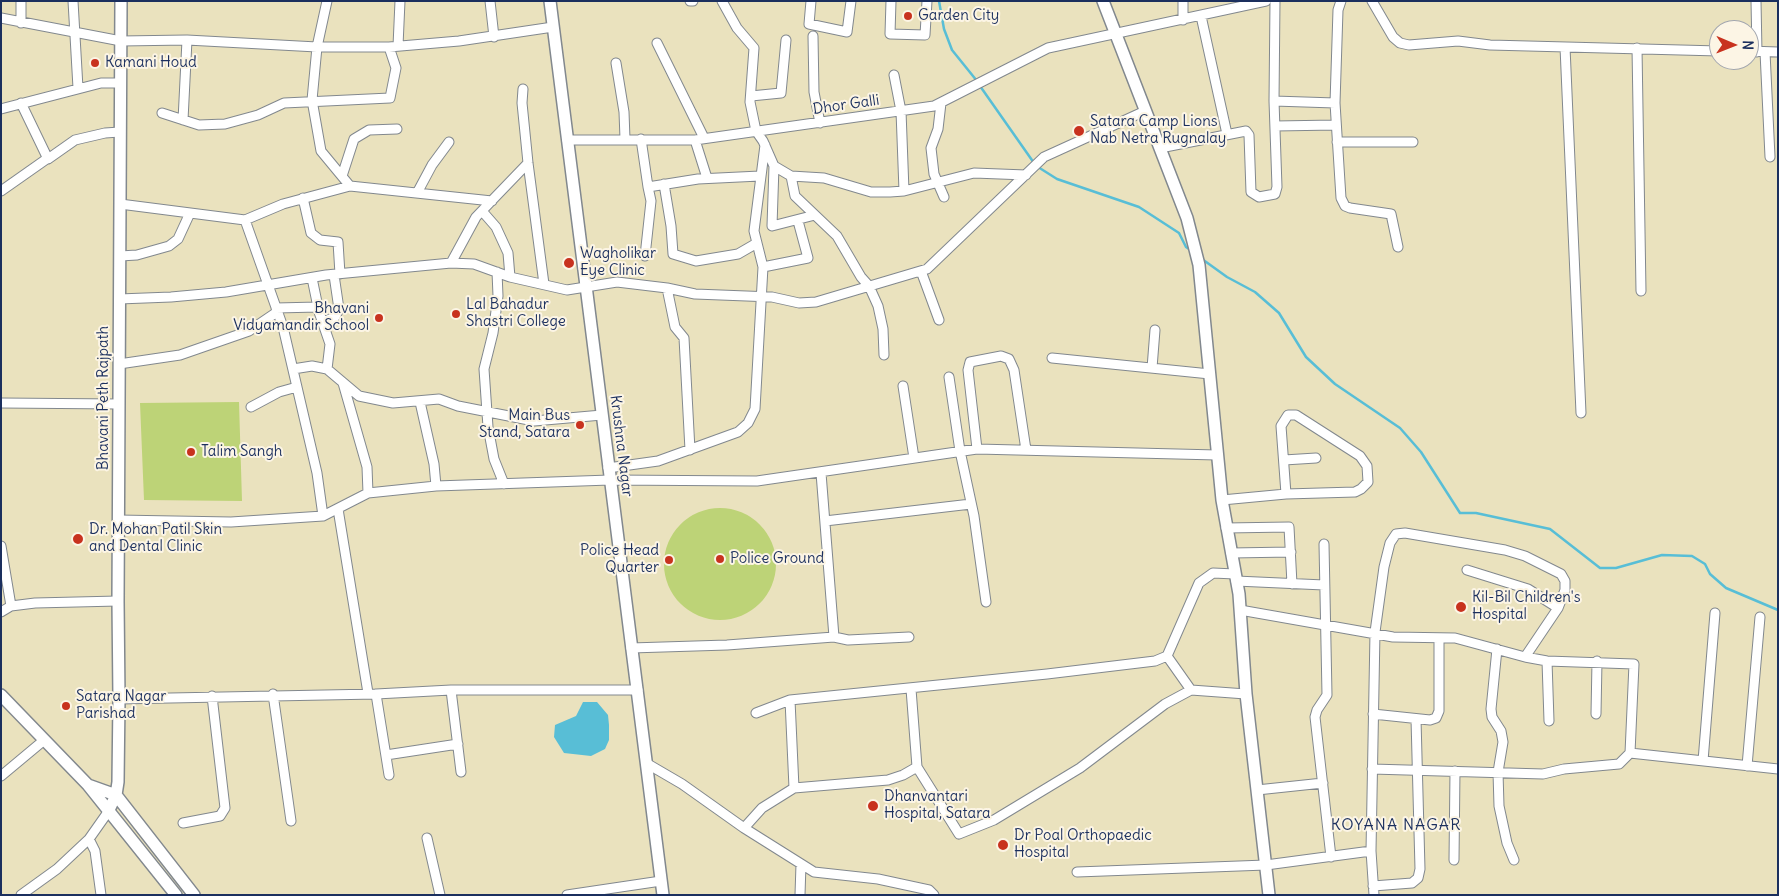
<!DOCTYPE html>
<html>
<head>
<meta charset="utf-8">
<style>
  body { margin:0 }
  #map { position:relative; width:1779px; height:896px; overflow:hidden; background:#eae2be; font-family:Delius,sans-serif }
  canvas { display:block }
  .frame { position:absolute; inset:0; border:2px solid #1b2f5e; pointer-events:none }
  .north { position:absolute; left:1709px; top:20px; width:50px; height:50px; box-sizing:border-box; background:#fcf5e5; border:1px solid #a2a6af; border-radius:50%; rotate:91deg; font-size:14px; font-weight:700; line-height:20px; text-align:center; color:#1b2f5e }
  .north::after { content:''; display:block; margin:auto; width:18px; height:22px; background:#c8321e; clip-path:polygon(50% 0,100% 100%,50% 72%,0 100%) }
</style>
</head>
<body>
<div id="map">
<canvas width="1779" height="896"></canvas>
<div class="frame"></div>
<div class="north">N</div>
</div>
<script>
const c = document.querySelector('canvas').getContext('2d');
c.lineJoin = 'round';
function fill(path, color) {
  c.fillStyle = color;
  c.fill(path, 'evenodd');
}
function shape(rows) {
  const path = new Path2D();
  for (const r of rows) {
    if (r.length === 3) {
      path.moveTo(r[0] + r[2], r[1]);
      path.arc(r[0], r[1], r[2], 0, 2 * Math.PI);
      continue;
    }
    path.moveTo(r[0], r[1]);
    for (let i = 2; i < r.length; i += 2) path.lineTo(r[i], r[i + 1]);
  }
  return path;
}
function stroke(path, color, width, dash) {
  c.strokeStyle = color;
  c.lineWidth = width;
  c.lineCap = dash ? 'butt' : 'round';
  c.setLineDash(dash || []);
  c.stroke(path);
}
function drawText(font, color, halo, rows, align = 'center') {
  c.font = font + ' Delius,sans-serif';
  c.lineWidth = 4;
  c.setLineDash([]);
  c.textBaseline = 'middle';
  c.strokeStyle = halo;
  c.fillStyle = color;
  for (const [text, x, y, turn = 0] of rows) {
    c.save();
    c.translate(x, y);
    c.rotate((+turn || 0) * Math.PI / 180);
    c.textAlign = isNaN(turn) ? turn : align;
    if (halo) c.strokeText(text, 0, 0);
    c.fillText(text, 0, 0);
    c.restore();
  }
}
fill(shape([
  [239,402,242,501,144,500,140,403],
  [720,564,56]
]), '#bdd377');
fill(shape([
  [583,702,597,702,608,715,609,725,609,740,605,749,591,756,564,753,554,737,555,725,576,716]
]), '#58bed6');
stroke(shape([
  [939,1,944,29,952,50,977,81],
  [980,86,1034,163],
  [1038,167,1057,179,1139,207,1179,233,1186,247,1192,251],
  [1202,259,1227,277,1255,292,1279,313,1306,357,1335,384,1400,428,1421,452,1460,513,1476,513,1550,529,1600,568,1616,568,1662,555,1692,556,1705,564,1710,574,1726,588,1778,610]
]), '#58bed6', 2.5);
const minor = shape([
  [21,1,21,23],
  [73,1,78,88],
  [327,1,317,47,312,100,321,151,350,186,492,201],
  [490,1,494,37],
  [690,1,693,1],
  [722,1,737,28,754,48,750,102,756,131,763,141,774,166,791,176],
  [811,1,809,24,847,32,851,1],
  [891,1,890,34,925,35,927,1],
  [1341,1,1338,10,1335,103,1341,198,1345,206,1350,208,1391,214,1398,247],
  [1372,1,1393,37,1400,43,1409,45,1458,41,1490,45,1719,51],
  [1756,1,1757,52],
  [1201,16,1227,134],
  [1,18,121,41,187,40,317,47,389,47,459,41,553,27],
  [1183,20,1183,1],
  [813,36,814,92,820,123],
  [657,43,704,138],
  [398,46,400,1],
  [1565,47,1581,413],
  [1637,48,1641,291],
  [1749,51,1778,52],
  [1765,52,1770,157],
  [616,63,624,112,625,139],
  [894,75,901,111,904,191],
  [523,89,522,103,528,163,544,284],
  [751,96,781,93,786,40],
  [1274,101,1335,103],
  [21,103,48,159,75,140,105,133,120,132],
  [941,103,938,129,931,148,934,174,944,197],
  [1,109,101,83,121,83],
  [162,113,199,125,225,124,258,115,284,103,390,98,396,68,389,47],
  [183,120,187,40],
  [1275,126,1336,125],
  [641,139,648,187,698,179,760,176],
  [567,140,695,140,934,106,1048,48,1266,1],
  [695,140,707,178],
  [1337,142,1413,142],
  [1160,148,1246,131,1249,135,1251,192,1259,197,1275,194,1277,187,1274,101,1275,1],
  [774,166,772,226,815,215],
  [342,176,354,139,369,130,397,129],
  [664,184,671,226,673,254,696,261,738,254,757,243],
  [1,191,48,158],
  [417,193,432,165,449,142],
  [303,198,311,233,320,240,338,242,340,274],
  [482,211,496,227,508,253,510,277],
  [245,220,283,204,350,186],
  [120,256,137,255,169,246,178,239,190,213],
  [645,256,651,201,648,187],
  [451,263,474,264,510,277,567,290,617,282,667,288,695,294,772,297,799,303,816,302,927,269,1044,157,1145,111],
  [763,267,808,258,798,221],
  [921,271,939,320],
  [497,272,498,296,493,333,484,369,488,427,494,459,504,484],
  [312,278,319,312,330,344,327,369],
  [667,288,675,327,684,338,690,450],
  [119,299,171,297,226,292,326,275,451,263,476,217,528,163],
  [276,308,318,307],
  [323,322,335,317,339,309,334,275],
  [884,355,883,329,878,306,869,286,861,277,837,236,795,196,791,176,824,178,871,192,890,192,904,191,974,173,1026,175],
  [1052,358,1210,374],
  [119,364,180,355,249,331,277,312],
  [1152,368,1155,330],
  [293,369,312,366,327,369,359,396,393,403,439,399,458,406,534,421,602,415],
  [949,377,960,451,974,516,986,602],
  [343,383,367,467,368,493],
  [903,386,914,458],
  [420,402,434,464,436,486],
  [1,403,119,404],
  [251,407,279,392,297,387],
  [977,449,968,370,970,362,1001,356,1009,359,1014,370,1026,450],
  [1284,460,1316,458],
  [608,468,658,461,738,432,748,423,755,409,763,267,754,231,765,145],
  [821,473,834,637],
  [1222,500,1286,494,1355,492,1361,489,1368,482,1367,466,1360,456,1296,415,1288,415,1281,426,1286,494],
  [338,509,368,693],
  [323,516,368,493,436,486,610,480,757,481,977,449,1217,455],
  [118,520,231,522,323,516,317,473,283,327,245,220,120,204],
  [825,521,971,504],
  [1226,528,1289,527,1292,584],
  [1324,544,1327,695,1317,710,1315,717,1331,857],
  [1,546,11,606],
  [1231,553,1291,552],
  [1467,570,1528,589,1558,608],
  [1236,581,1324,585],
  [1240,610,1393,637,1455,638,1525,657,1547,661,1634,664,1630,753,1778,769],
  [1,612,11,606,35,603,118,601],
  [631,648,727,645,834,637,848,640,909,637],
  [1497,649,1491,709,1492,717,1501,731,1503,742,1498,772,1499,806,1507,843,1514,860],
  [1167,656,1191,690,1246,694],
  [1547,661,1549,721],
  [451,690,638,690],
  [273,694,291,821],
  [376,694,389,775],
  [119,699,376,694,451,690,461,772],
  [790,700,794,788],
  [756,713,790,700,1047,674,1155,661,1167,656,1199,583,1213,573,1235,574],
  [1373,714,1430,720,1436,718,1439,711,1439,638],
  [1596,714,1597,661],
  [386,755,458,744],
  [1703,761,1715,613],
  [646,763,682,784,744,828,814,872,878,879,929,890,934,895],
  [1747,766,1760,617],
  [917,767,959,834,994,820,1080,768,1165,704,1191,690],
  [1372,769,1543,774,1564,769,1619,764,1630,753],
  [1,776,43,741],
  [1257,790,1323,783],
  [183,823,220,816,225,808,212,696],
  [744,828,762,808,794,788,888,780,903,775,917,767,911,689],
  [427,838,440,895],
  [89,839,95,851,101,895],
  [1371,851,1374,895],
  [1454,860,1455,771],
  [1077,872,1266,865,1371,851,1375,632,1384,567,1390,543,1396,534,1405,533,1505,550,1525,556,1561,574,1565,581,1565,590,1558,608,1525,657],
  [1373,886,1412,883,1418,878,1420,869,1416,719],
  [21,895,57,869,89,839,108,812],
  [567,895,661,881],
  [800,895,801,864]
]);
const major = shape([
  [550,1,663,895],
  [1103,1,1187,218,1199,265,1222,500,1239,594,1246,694,1269,895],
  [1,695,88,785,116,795,194,895],
  [88,785,176,895],
  [108,812,116,795,118,782,119,699,118,601,121,1]
]);
stroke(minor, '#82888e', 11);
stroke(major, '#82888e', 14);
stroke(minor, '#fff', 9);
stroke(major, '#fff', 11);
for (const [x, y, r, color] of [
  [908,16,5,"#c8321e"],
  [95,63,5,"#c8321e"],
  [1079,131,6,"#c8321e"],
  [569,263,6,"#c8321e"],
  [456,314,5,"#c8321e"],
  [379,318,5,"#c8321e"],
  [580,425,5,"#c8321e"],
  [191,452,5,"#c8321e"],
  [78,539,6,"#c8321e"],
  [720,559,5,"#c8321e"],
  [669,560,5,"#c8321e"],
  [1461,607,6,"#c8321e"],
  [66,706,5,"#c8321e"],
  [873,806,6,"#c8321e"],
  [1003,845,6,"#c8321e"]
]) {
  const dot = new Path2D();
  dot.arc(x, y, r, 0, 2 * Math.PI);
  c.fillStyle = color;
  c.fill(dot);
  stroke(dot, '#fcf5e5', 2);
}
drawText('15px', '#1b2f5e', '#fcf5e5', [
  ["Garden City",918,16],
  ["Kamani Houd",105,63],
  ["Satara Camp Lions",1090,122],
  ["Nab Netra Rugnalay",1090,139],
  ["Wagholikar",580,254],
  ["Eye Clinic",580,271],
  ["Lal Bahadur",466,305],
  ["Shastri College",466,322],
  ["Bhavani",369,309,"right"],
  ["Vidyamandir School",369,326,"right"],
  ["Main Bus",570,416,"right"],
  ["Stand, Satara",570,433,"right"],
  ["Talim Sangh",201,452],
  ["Dr. Mohan Patil Skin",89,530],
  ["and Dental Clinic",89,547],
  ["Police Head",659,551,"right"],
  ["Quarter",659,568,"right"],
  ["Police Ground",730,559],
  ["Kil-Bil Children's",1472,598],
  ["Hospital",1472,615],
  ["Satara Nagar",76,697],
  ["Parishad",76,714],
  ["Dhanvantari",884,797],
  ["Hospital, Satara",884,814],
  ["Dr Poal Orthopaedic",1014,836],
  ["Hospital",1014,853]
], 'left');
drawText('15px', '#1b2f5e', '#fcf5e5', [
  ["Dhor Galli",846,105,-8],
  ["Bhavani Peth Rajpath",104,398,-90],
  ["Krushna Nagar",621,446,83]
]);
c.letterSpacing = '1px';
drawText('16px', '#1b2f5e', '#fcf5e5', [
  ["KOYANA NAGAR",1396,825]
]);
c.letterSpacing = '0px';
</script>
</body>
</html>
